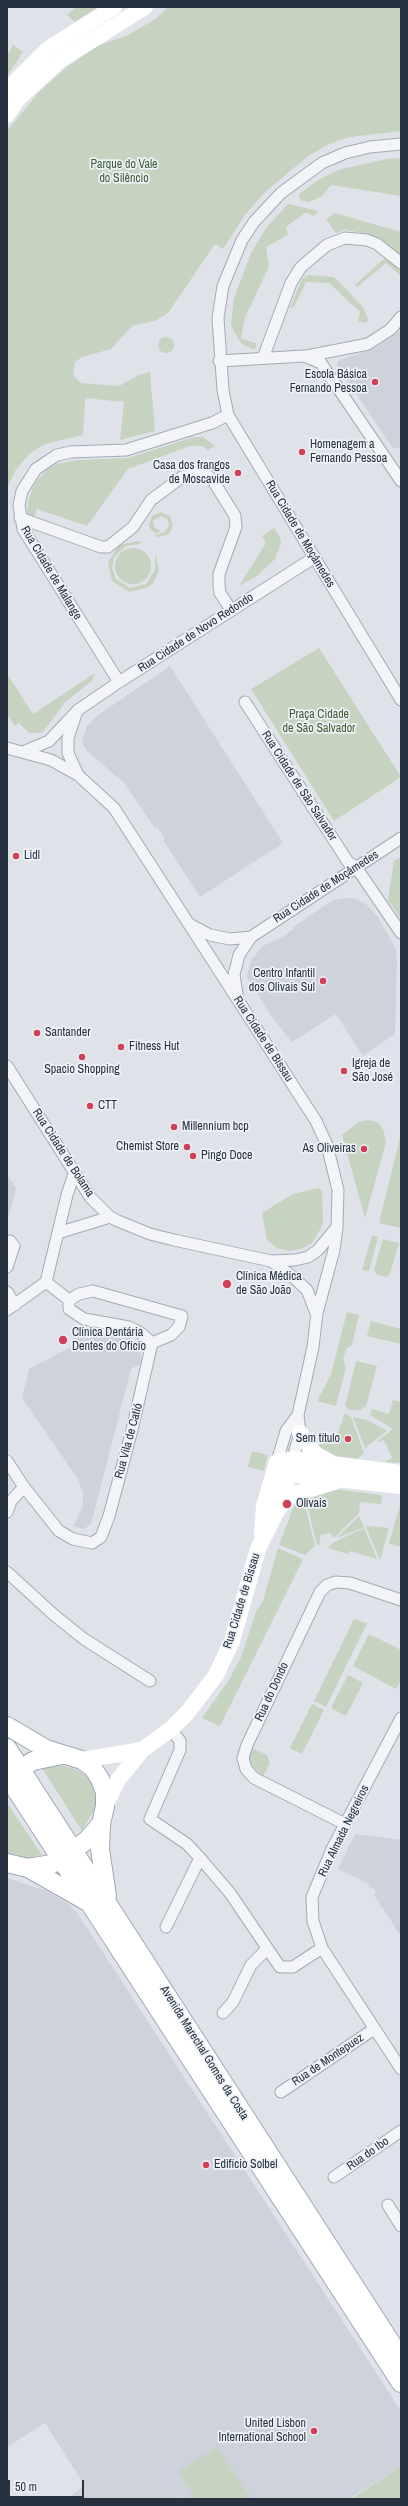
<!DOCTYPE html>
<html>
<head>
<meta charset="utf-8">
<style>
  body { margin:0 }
  #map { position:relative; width:408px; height:2506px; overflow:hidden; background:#dfe3e9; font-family:"Archivo Narrow",sans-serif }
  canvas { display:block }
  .frame { position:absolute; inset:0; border:8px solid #273140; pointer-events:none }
  .scale { position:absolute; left:8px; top:2480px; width:76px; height:18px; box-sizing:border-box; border:2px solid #273140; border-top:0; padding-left:5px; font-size:12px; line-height:14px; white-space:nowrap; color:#273140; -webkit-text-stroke:3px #eef2f6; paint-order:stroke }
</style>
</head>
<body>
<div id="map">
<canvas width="408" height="2506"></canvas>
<div class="frame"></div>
<div class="scale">50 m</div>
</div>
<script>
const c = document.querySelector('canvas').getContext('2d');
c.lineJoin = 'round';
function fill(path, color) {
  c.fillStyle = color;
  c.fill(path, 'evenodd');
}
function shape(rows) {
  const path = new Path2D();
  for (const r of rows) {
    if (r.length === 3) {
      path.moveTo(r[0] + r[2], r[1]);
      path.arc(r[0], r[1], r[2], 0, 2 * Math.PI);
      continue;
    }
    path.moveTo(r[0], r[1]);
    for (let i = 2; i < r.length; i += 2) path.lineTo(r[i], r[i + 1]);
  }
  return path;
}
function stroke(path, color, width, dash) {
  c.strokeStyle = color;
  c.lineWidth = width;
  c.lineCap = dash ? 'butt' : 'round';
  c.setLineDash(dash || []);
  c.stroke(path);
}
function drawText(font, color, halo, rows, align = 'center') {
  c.font = font + ' "Archivo Narrow",sans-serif';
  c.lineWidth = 3.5;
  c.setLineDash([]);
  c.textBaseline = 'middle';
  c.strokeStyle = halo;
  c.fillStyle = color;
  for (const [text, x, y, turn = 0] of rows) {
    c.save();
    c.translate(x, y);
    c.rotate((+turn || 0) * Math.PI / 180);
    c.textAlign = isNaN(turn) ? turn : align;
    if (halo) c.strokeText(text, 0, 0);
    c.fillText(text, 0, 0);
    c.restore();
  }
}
fill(shape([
  [401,330,401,449,392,447,337,365,339,360,376,348],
  [170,666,283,843,200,897,163,840,165,838,157,827,155,828,124,783,87,751,82,742,87,726,94,718],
  [345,898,357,899,367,905,377,916,396,949,397,960,395,1034,363,1056,336,1014,292,1042,271,1016,247,977,251,960,263,946,282,937,294,929,293,927,333,900],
  [7,1175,16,1188,7,1223],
  [77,1327,129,1337,140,1348,142,1363,131,1369,91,1524,84,1529,73,1526,83,1506,83,1493,78,1479,22,1398,29,1369,71,1347],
  [355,1834,401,1840,401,1936,374,1895,376,1890,368,1886,369,1884,338,1869],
  [7,1878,47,1891,67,1903,78,1914,401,2411,401,2466,349,2499,184,2499,178,2491,183,2499,66,2499,85,2486,45,2423,7,2447]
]), '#cdd2db');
fill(shape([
  [76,7,100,7,75,22,67,15],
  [168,7,401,7,401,131,350,137,329,144,307,157,264,193,245,215,223,249,215,244,168,313,155,321,132,326,111,349,82,357,75,362,73,375,81,383,119,386,139,375,150,372,155,431,120,440,124,402,85,398,83,435,45,444,30,453,15,471,7,488,7,131,40,91,67,67,97,46,126,36,157,18],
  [13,45,23,52,7,76,7,55],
  [401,158,401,196,331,185,322,196,309,202,300,200,299,194,318,180,341,169,388,159],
  [288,204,318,211,314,216,306,212,286,227,288,235,266,247,269,266,245,318,241,338,257,344,254,350,242,344,234,332,231,324,234,298,252,251,267,227],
  [335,213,401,232,401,256,379,239,368,234,346,230,336,233,326,219],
  [387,256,401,267,401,276,386,263,357,287,355,285],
  [308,275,334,277,363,307,368,319,366,323,358,321,360,312,329,283,306,282,294,307,290,308,302,279],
  [166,345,8],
  [194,437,203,437,215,446,208,450,202,446,190,446,128,469,87,526,37,509,34,517,27,515,28,502,34,484,48,469,57,464,77,460,128,458],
  [161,512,170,516,173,525,169,534,159,537,154,536,166,531,169,525,167,519,161,516,153,521,154,527,160,531,157,534,151,530,149,525,152,516],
  [274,528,280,537,281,544,275,559,257,576,239,586,266,543,262,536],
  [138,541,144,543,126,546,114,557,112,568,116,579,130,588,146,584,155,570,155,553,159,571,153,583,148,587,129,592,112,581,108,562,119,545],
  [133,566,18],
  [319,648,401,777,334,821,251,689],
  [95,673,92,681,66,701,44,731,39,733,29,733,19,723,15,726,7,714,7,674,33,714],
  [401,857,401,919,388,900,394,861],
  [368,1120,378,1122,384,1132,386,1142,365,1218,342,1135,359,1122],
  [401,1133,401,1228,379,1223],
  [318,1188,322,1190,323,1221,321,1228,312,1243,301,1249,289,1251,277,1248,267,1240,262,1213,293,1194],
  [372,1235,378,1237,369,1271,362,1270],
  [383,1239,399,1243,390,1274,386,1277,376,1274,374,1269],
  [347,1312,359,1315,352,1345,346,1349,343,1360,346,1368,336,1406,317,1401,331,1374],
  [371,1321,401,1329,401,1344,367,1336],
  [356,1361,377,1366,366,1406,360,1410,350,1410,345,1406],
  [393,1400,401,1402,401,1463,385,1462,392,1458,384,1440,375,1443,393,1429,370,1415,372,1409,389,1414],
  [345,1413,351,1417,364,1453,357,1459,335,1456,316,1448,324,1440,337,1435],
  [353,1417,367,1420,387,1431,365,1448],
  [252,1451,268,1455,264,1471,248,1467],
  [332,1489,382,1495,381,1504,360,1502,359,1513,334,1538,330,1533,321,1535,319,1545,317,1545,306,1500,308,1498],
  [301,1500,304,1502,315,1546,305,1555,279,1545,293,1508],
  [401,1502,401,1547,389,1543],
  [359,1516,364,1527,337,1538],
  [369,1526,389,1528,380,1560,366,1527],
  [364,1528,377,1559,350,1551,348,1554,328,1548,334,1542],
  [278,1548,303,1559,220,1726,202,1718,229,1680,241,1657,256,1612,263,1601],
  [354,1619,367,1623,326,1707,314,1701],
  [369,1634,401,1650,401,1680,396,1689,353,1666],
  [348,1675,363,1683,346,1716,331,1708],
  [312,1704,324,1710,302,1754,290,1748],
  [250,1747,267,1755,270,1763,263,1777,251,1765,248,1756],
  [59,1765,73,1768,84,1774,94,1787,96,1802,94,1810,82,1831,42,1768],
  [7,1803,42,1855,28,1859,13,1857,7,1853],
  [217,2447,233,2472,251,2499,196,2499,178,2472],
  [401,2466,401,2499,351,2499]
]), '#c5d3c0');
const street = shape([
  [401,144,370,147,345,153,322,163,281,193,254,222,242,240,223,286,218,318,223,390,228,415,401,700],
  [307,356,368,344,391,329,401,317],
  [263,358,291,283,301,267,327,245,345,238,367,240,377,244,401,263],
  [219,361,304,356,321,363,401,481],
  [20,518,101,547,108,547,133,527,151,500,182,477,202,471,212,479,235,516,236,527,219,574,219,585,220,593,231,610],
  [119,682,23,529,19,505,22,491,36,469,57,455,71,452,126,450,212,423,228,415],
  [245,702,348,862,356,867,401,933],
  [76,714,68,738,68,753,78,775],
  [7,748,51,760,78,775,114,808,316,1121,327,1145,338,1190,337,1227,334,1250,317,1313,313,1347,298,1415,300,1433,291,1465],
  [25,751,49,741,78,710,119,682,315,557],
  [191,925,210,935,230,939,251,937],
  [237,994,234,975,239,955,251,937,401,838],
  [7,1066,90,1197,110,1217,118,1221,150,1234,174,1240,271,1261,295,1260,308,1257,318,1250,337,1227],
  [58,1233,110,1217],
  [7,1243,10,1241,14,1246,7,1267],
  [271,1261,292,1276,307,1290,316,1313],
  [46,1282,69,1300],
  [93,1291,182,1316,179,1327,171,1335,152,1343,141,1333,129,1327,84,1319,69,1309,69,1300,79,1294,93,1291],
  [7,1292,15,1305],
  [7,1310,46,1282,67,1195,74,1174],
  [7,1461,24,1487,59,1531,73,1539,92,1543,101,1537,109,1516,132,1430,152,1343],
  [277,1462,286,1431,298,1415],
  [7,1512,11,1501,24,1487],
  [7,1572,54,1615,84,1639,150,1681],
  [401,1718,332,1849,312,1897,313,1921,322,1948,401,2069],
  [171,1729,180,1741,180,1750,150,1819,187,1844,200,1858,230,1893,280,1967,293,1967,322,1948],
  [345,1824,254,1778,246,1769,243,1758,247,1745,320,1592,327,1585,336,1582,350,1583,401,1600],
  [166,1927,200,1858],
  [223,2013,233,2002,251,1965,267,1949],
  [281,2092,374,2029],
  [334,2177,401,2131],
  [388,2205,401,2226]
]);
const primary = shape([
  [7,1726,46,1749,82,1760,93,1768,100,1779,105,1792,105,1806,101,1824,100,1849,107,1896],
  [7,1748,401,2358],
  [11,1775,33,1761,62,1755],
  [7,1776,401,2383],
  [7,1863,28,1868,86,1901],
  [28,1868,52,1864,86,1841,101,1824]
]);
stroke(street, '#a4aab3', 13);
stroke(primary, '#9ea7b5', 20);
stroke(street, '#f2f4f7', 11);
stroke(shape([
  [7,90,48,49,114,7],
  [7,115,17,100,59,61,145,7],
  [300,1433,315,1454,330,1462],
  [277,1462,289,1474,401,1486],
  [277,1462,293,1459,401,1473],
  [279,1508,291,1495,334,1482],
  [262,1533,264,1506,277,1462],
  [82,1760,142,1750],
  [105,1806,118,1780,142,1750,171,1729,188,1712,216,1675,232,1641,258,1549,277,1511,289,1474]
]), '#fff', 16);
stroke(primary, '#fff', 18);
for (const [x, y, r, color] of [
  [375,382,4,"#d14058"],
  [302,452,4,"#d14058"],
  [238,473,4,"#d14058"],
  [16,856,4,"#d14058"],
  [323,981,4,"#d14058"],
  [37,1033,4,"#d14058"],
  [121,1047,4,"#d14058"],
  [82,1057,4,"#d14058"],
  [344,1071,4,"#d14058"],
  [90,1106,4,"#d14058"],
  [174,1127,4,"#d14058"],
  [187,1147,4,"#d14058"],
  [364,1149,4,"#d14058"],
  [193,1156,4,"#d14058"],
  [227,1284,5,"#d14058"],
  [63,1340,5,"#d14058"],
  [348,1439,4,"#d14058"],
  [287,1504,5,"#d14058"],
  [206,2165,4,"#d14058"],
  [314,2431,4,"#d14058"]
]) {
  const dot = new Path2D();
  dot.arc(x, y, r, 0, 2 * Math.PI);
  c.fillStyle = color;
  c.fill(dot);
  stroke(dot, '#eef2f6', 1.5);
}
drawText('12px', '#3c5c34', '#eef2f6', [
  ["Parque do Vale",124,165],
  ["do Silêncio",124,179],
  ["Praça Cidade",319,715],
  ["de São Salvador",319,729]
]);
drawText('12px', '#273140', '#eef2f6', [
  ["Escola Básica",367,375,"right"],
  ["Fernando Pessoa",367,389,"right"],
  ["Homenagem a",310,445],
  ["Fernando Pessoa",310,459],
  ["Casa dos frangos",230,466,"right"],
  ["de Moscavide",230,480,"right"],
  ["Lidl",24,856],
  ["Centro Infantil",315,974,"right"],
  ["dos Olivais Sul",315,988,"right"],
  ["Santander",45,1033],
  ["Fitness Hut",129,1047],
  ["Igreja de",352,1064],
  ["São José",352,1078],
  ["Spacio Shopping",82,1070,"center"],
  ["CTT",98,1106],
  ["Millennium bcp",182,1127],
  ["Chemist Store",179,1147,"right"],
  ["As Oliveiras",356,1149,"right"],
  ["Pingo Doce",201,1156],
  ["Clínica Médica",236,1277],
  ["de São João",236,1291],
  ["Clínica Dentária",72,1333],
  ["Dentes do Ofício",72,1347],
  ["Sem título",340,1439,"right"],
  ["Olivais",296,1504],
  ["Edifício Solbel",214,2165],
  ["United Lisbon",306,2424,"right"],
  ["International School",306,2438,"right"]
], 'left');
drawText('12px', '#273140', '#eef2f6', [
  ["Rua Cidade de Moçâmedes",300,534,59],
  ["Rua Cidade de Malange",51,573,59],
  ["Rua Cidade de Novo Redondo",196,633,-33],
  ["Rua Cidade de São Salvador",299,786,57],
  ["Rua Cidade de Moçâmedes",326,887,-33],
  ["Rua Cidade de Bissau",263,1039,57],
  ["Rua Cidade de Bolama",63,1153,57],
  ["Rua Vila de Catió",129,1441,-75],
  ["Rua Cidade de Bissau",242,1601,-73],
  ["Rua do Dondo",272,1692,-65],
  ["Rua Almada Negreiros",344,1831,-64],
  ["Avenida Marechal Gomes da Costa",204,2053,58],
  ["Rua de Montepuez",328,2060,-34],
  ["Rua do Ibo",368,2154,-35]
]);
</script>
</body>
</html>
